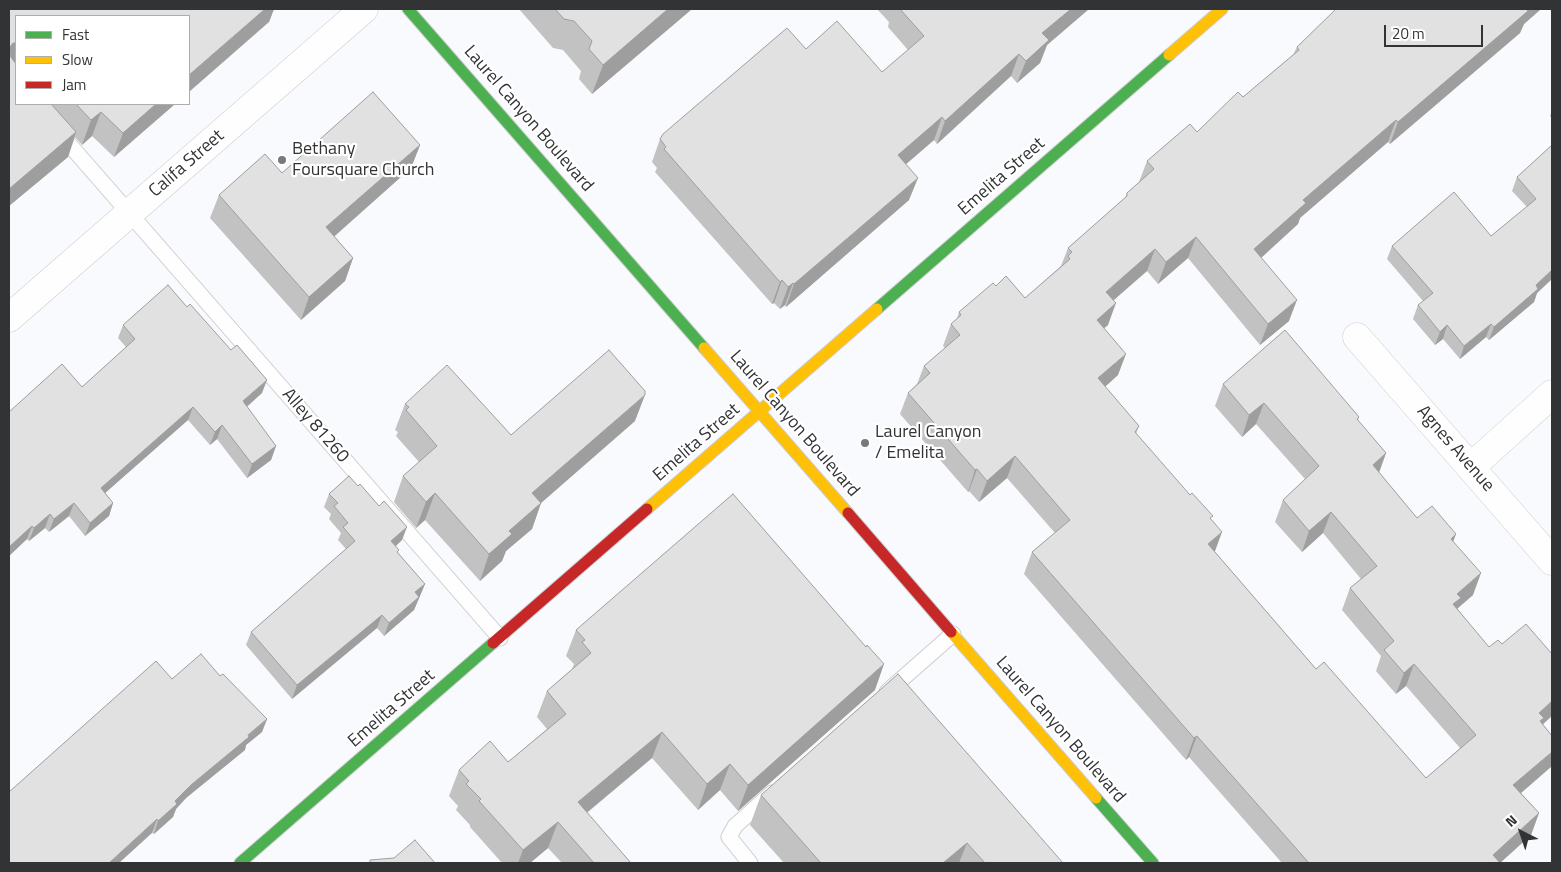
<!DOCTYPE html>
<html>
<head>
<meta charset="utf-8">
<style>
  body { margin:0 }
  #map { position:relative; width:1561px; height:872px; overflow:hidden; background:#f9fafd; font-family:"Titillium Web",sans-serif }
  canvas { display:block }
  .frame { position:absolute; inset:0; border:10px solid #323335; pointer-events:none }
  .legend { position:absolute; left:15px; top:15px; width:175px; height:90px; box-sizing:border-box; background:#fff; border:1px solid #adadae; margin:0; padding:6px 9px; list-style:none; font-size:15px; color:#323335 }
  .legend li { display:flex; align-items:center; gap:10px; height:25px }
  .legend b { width:25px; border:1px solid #adadae }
  .north { position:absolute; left:1496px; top:807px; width:50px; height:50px; -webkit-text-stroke:4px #fff; paint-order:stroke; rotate:319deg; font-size:14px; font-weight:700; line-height:20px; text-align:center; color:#323335 }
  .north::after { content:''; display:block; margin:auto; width:18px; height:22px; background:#323335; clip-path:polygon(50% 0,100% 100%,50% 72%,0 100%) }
  .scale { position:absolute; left:1384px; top:25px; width:99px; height:22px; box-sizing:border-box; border:2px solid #323335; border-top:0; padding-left:6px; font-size:15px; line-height:18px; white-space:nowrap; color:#323335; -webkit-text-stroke:4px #fff; paint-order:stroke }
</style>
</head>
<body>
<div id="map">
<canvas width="1561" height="872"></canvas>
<div class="frame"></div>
<ul class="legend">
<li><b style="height:6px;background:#4caf50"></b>Fast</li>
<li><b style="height:6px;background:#ffc107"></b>Slow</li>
<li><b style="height:6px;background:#c62828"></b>Jam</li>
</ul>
<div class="north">N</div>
<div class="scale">20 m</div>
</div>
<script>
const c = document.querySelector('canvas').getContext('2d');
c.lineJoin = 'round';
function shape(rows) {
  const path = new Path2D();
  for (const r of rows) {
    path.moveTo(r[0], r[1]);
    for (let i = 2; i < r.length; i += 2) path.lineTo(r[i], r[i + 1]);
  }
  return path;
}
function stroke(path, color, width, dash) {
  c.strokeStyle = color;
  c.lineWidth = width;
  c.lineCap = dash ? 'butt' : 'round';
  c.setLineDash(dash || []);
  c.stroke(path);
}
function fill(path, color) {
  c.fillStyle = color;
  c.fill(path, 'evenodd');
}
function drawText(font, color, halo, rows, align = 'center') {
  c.font = font + ' "Titillium Web",sans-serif';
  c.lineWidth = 4.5;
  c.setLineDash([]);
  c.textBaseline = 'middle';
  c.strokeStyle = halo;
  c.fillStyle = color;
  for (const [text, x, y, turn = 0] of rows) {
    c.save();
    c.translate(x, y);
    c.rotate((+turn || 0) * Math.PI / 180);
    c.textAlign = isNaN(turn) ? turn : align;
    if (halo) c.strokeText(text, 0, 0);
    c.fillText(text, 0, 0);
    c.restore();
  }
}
const lane = shape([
  [34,104,500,638],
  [887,692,953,634],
  [750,863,729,837,735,826,772,793]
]);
const street = shape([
  [9,318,364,9],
  [1357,337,1552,561],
  [1471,467,1552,394]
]);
const fast = shape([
  [408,9,704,348],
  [877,309,1169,55],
  [1096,798,1153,863],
  [240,863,493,643]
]);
const slow = shape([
  [1169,55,1222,9],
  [704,348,848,513],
  [647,509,877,309],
  [951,632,1096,798]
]);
const jam = shape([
  [848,513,951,632],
  [493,643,647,509]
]);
stroke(lane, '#cdcdd0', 17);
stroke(street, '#cdcdd0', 29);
stroke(fast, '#cdcdd0', 13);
stroke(slow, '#cdcdd0', 13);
stroke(jam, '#cdcdd0', 13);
stroke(lane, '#fefeff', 15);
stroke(street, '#fefeff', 28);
stroke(fast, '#4caf50', 11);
stroke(slow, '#ffc107', 11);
stroke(jam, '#c62828', 11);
fill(shape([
  [9,9,274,9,269,22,16,16,16,104,175,104,114,157,92,136,82,145,75,137,68,157,9,206],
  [519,9,692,9,592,94,579,79,581,71,563,50,553,48],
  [877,9,1089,9,1047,45,1040,63,1017,83,1011,76,937,144,934,140,906,164,909,200,786,307,785,305,780,309,774,303,772,304,655,172,657,168,652,162,660,139,806,49,882,72,908,50,888,27,889,22],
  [1336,9,1541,9,1524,24,1520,33,1390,144,1388,142,1300,218,1298,224,1261,257,1289,321,1260,345,1188,258,1158,284,1147,271,1113,300,1108,325,1104,328,1118,375,1105,387,1139,426,1136,434,1211,520,1215,552,1316,669,1426,778,1460,748,1406,686,1396,694,1376,671,1381,656,1342,610,1350,588,1361,579,1323,533,1302,552,1275,522,1283,500,1305,479,1256,424,1242,437,1215,406,1223,384,1359,417,1358,421,1386,453,1379,473,1417,518,1453,541,1473,595,1457,608,1543,724,1552,736,1552,766,1521,793,1539,813,1531,835,1500,863,1282,863,1189,757,1186,760,1024,574,1032,552,1055,533,1007,478,979,502,969,491,968,492,900,414,908,393,917,384,924,366,945,348,943,346,951,324,957,319,959,312,996,286,1025,298,1061,266,1068,248,1125,198,1127,193,1139,182,1147,161,1197,132,1243,97,1293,55,1297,47],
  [1552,110,1552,119,1550,116],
  [420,145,411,168,334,236,353,258,345,281,301,320,210,218,219,195,282,173],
  [1552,145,1552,279,1537,293,1534,302,1489,340,1486,337,1460,359,1443,339,1435,345,1413,319,1418,305,1423,301,1387,259,1392,246,1491,236,1527,207,1512,191,1517,177],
  [123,325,262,393,247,407,276,446,271,460,247,478,217,439,210,445,188,420,105,493,113,503,109,516,85,536,69,516,49,532,45,528,29,541,27,539,9,556,9,412,82,387,126,347,118,338],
  [405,404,511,435,635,421,541,503,532,529,506,551,502,561,480,581,425,520,416,528,394,502,403,476,419,462,396,436,398,432,395,430],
  [329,494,402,540,396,546,398,553,425,584,414,610,384,636,377,628,292,699,246,645,251,632,346,549,338,540,341,533,329,519,331,514,324,507],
  [576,630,875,690,738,811,720,790,698,810,652,758,587,813,631,863,562,863,548,848,530,863,502,863,470,827,470,825,456,810,458,806,449,796,459,770,508,762,547,729,537,717,547,691,572,669,574,664,566,656],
  [220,676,267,719,262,732,246,745,245,750,186,798,176,809,173,817,154,834,152,833,172,679],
  [761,795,1063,863,784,863,750,825]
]), '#c2c2c2');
fill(shape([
  [265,9,274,9,269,22,189,92,189,75],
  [668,9,692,9,592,94,603,65],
  [1071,9,1089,9,1047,45,1040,63,1017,83,1026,61,1042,33],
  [1525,9,1541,9,1524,24,1520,33,1390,144,1398,122],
  [13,43,16,43,16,58,13,67,9,48],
  [1019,54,1011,76,937,144,945,121],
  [156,104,175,104,114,157,123,133],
  [101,112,92,136,82,145,91,120],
  [942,117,934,140,890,178,898,155],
  [1396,120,1388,142,1300,218,1298,224,1247,271,1254,249,1303,200],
  [76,132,68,157,9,206,9,189],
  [420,145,411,168,318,251,326,227],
  [918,178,909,200,786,307,794,284],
  [1196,237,1188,258,1158,284,1166,262],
  [1155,249,1147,271,1098,314,1106,292],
  [353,258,345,281,301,320,309,297],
  [1552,270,1552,279,1537,293,1534,302,1489,340,1494,327,1536,285],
  [782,280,774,303,772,304,780,282],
  [793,283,785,305,780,309,788,287],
  [1297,300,1289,321,1260,345,1268,324],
  [1116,303,1108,325,1089,341,1097,320],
  [1491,324,1486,337,1460,359,1464,346],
  [1447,325,1443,339,1435,345,1440,332],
  [1126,354,1118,375,1090,400,1098,378],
  [267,380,262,393,238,414,243,401],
  [645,395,635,421,541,503,532,529,506,551,502,561,480,581,489,554,532,493],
  [1264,403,1256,424,1242,437,1249,415],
  [193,407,188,420,96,501,101,488],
  [222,425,217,439,210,445,215,432],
  [276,446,271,460,247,478,252,464],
  [1386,453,1378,475,1373,465],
  [1015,456,1007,478,979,502,987,481],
  [977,469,969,491,968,492,975,470],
  [435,493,425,520,416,528,426,502],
  [74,503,69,516,49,532,54,519],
  [113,503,109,516,85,536,90,523],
  [1331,512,1323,533,1302,552,1309,531],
  [50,514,45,528,29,541,34,528],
  [32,526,27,539,9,556,9,547],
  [407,527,402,540,387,554,391,541],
  [1222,532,1214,554,1208,544],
  [1456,534,1448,556,1451,539],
  [1481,573,1473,595,1457,609,1446,626,1457,594],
  [425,584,414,610,384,636,389,623,415,592],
  [382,615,377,628,292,699,297,685],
  [884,664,875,690,738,811,748,785],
  [1414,664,1406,686,1396,694,1404,673],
  [1552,701,1552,716,1541,726,1539,713],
  [267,719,262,732,246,745,245,750,186,798,176,809,173,817,154,834,158,821,175,801,191,785],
  [662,732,652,758,568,828,578,802],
  [1197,736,1189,757,1186,760,1194,738],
  [1552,752,1552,766,1506,806,1513,785],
  [730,764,720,790,698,810,707,784],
  [1539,813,1531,835,1500,863,1493,855],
  [157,819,152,833,119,863,109,863],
  [558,822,548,848,530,863,518,863,523,850],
  [967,843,959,863,943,863]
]), '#9e9e9e');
const building = shape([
  [9,9,265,9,189,75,189,16,16,16,16,43,13,43,9,48,10,56,16,64,16,104,51,104,76,132,9,189,9,9],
  [555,9,668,9,603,65,589,49,592,41,574,21,564,19,555,9],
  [900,9,1071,9,1042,33,1049,40,1026,61,1019,54,945,121,942,117,898,155,918,178,794,284,793,283,788,287,782,280,780,282,664,149,666,147,660,139,663,134,787,28,806,49,837,21,882,72,924,36,900,9],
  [1336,9,1526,9,1528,11,1398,122,1396,120,1303,200,1306,203,1254,249,1297,300,1268,324,1196,237,1166,262,1155,249,1106,292,1116,303,1097,320,1126,354,1098,378,1139,426,1135,432,1190,495,1192,493,1213,516,1210,518,1222,532,1208,544,1316,669,1324,662,1426,778,1476,735,1414,664,1404,673,1384,650,1394,641,1350,588,1377,566,1331,512,1309,531,1283,500,1319,466,1264,403,1249,415,1223,384,1285,330,1359,417,1357,419,1386,453,1373,465,1417,518,1432,506,1456,534,1451,539,1481,573,1457,594,1461,598,1453,604,1489,647,1498,640,1502,644,1526,624,1552,654,1552,701,1539,713,1544,718,1540,721,1552,736,1552,752,1513,785,1539,813,1493,855,1500,863,1309,863,1197,736,1194,738,1032,552,1070,520,1015,456,987,481,977,469,975,470,908,393,930,373,924,366,960,335,951,324,961,315,959,312,993,283,996,286,1006,276,1025,298,1070,259,1068,256,1072,252,1068,248,1127,196,1127,193,1154,169,1147,161,1190,124,1197,132,1238,92,1243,97,1299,50,1297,47,1336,9],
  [373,92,420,145,326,227,353,258,309,297,219,195,265,154,282,173,373,92],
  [76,104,156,104,123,133,101,112,91,120,76,104],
  [1552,145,1552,270,1536,285,1538,289,1494,327,1491,324,1464,346,1447,325,1440,332,1418,305,1433,293,1392,246,1454,192,1491,236,1536,199,1517,177,1552,145],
  [168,285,187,307,190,304,231,350,237,345,267,380,243,401,276,446,252,464,222,425,215,432,193,407,101,488,113,503,90,523,74,503,54,519,50,514,34,528,32,526,9,547,9,412,62,364,82,387,135,339,123,325,168,285],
  [609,350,645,391,645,395,532,493,541,503,509,531,512,534,489,554,435,493,426,502,403,476,437,446,406,410,409,407,405,404,447,365,511,435,609,350],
  [349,476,358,486,360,484,379,506,384,501,407,527,391,541,399,550,397,552,425,584,415,592,419,597,389,623,382,615,297,685,251,632,355,541,343,527,348,523,334,506,338,503,329,494,349,476],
  [733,494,866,647,867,645,884,664,748,785,730,764,707,784,662,732,578,802,631,863,594,863,558,822,523,850,479,801,481,799,466,784,469,781,459,770,490,741,508,762,566,714,547,691,591,653,582,642,585,640,576,630,733,494],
  [201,654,220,676,223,674,267,719,248,735,249,737,191,785,175,801,177,804,158,821,157,819,109,863,9,863,9,792,156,661,172,679,201,654],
  [898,674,1063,863,985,863,967,843,943,863,821,863,761,795,898,674],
  [415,840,435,863,370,863,370,860,394,858,415,840]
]);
fill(building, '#e1e1e1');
stroke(building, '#9e9e9e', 1);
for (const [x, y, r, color] of [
  [282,160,5,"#78797b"],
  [865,443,5,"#78797b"]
]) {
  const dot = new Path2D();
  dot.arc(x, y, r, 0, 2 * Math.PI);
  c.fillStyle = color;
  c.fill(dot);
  stroke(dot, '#fff', 2);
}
drawText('18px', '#323335', '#fff', [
  ["Laurel Canyon Boulevard",528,119,49],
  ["Califa Street",187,164,-41],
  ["Emelita Street",1002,177,-41],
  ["Laurel Canyon Boulevard",794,424,49],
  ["Alley 81260",315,426,49],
  ["Emelita Street",697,443,-41],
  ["Agnes Avenue",1455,449,49],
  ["Emelita Street",392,709,-41],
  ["Laurel Canyon Boulevard",1060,730,49]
]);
drawText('18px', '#323335', '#fff', [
  ["Bethany",292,150],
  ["Foursquare Church",292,171],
  ["Laurel Canyon",875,433],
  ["/ Emelita",875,454]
], 'left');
</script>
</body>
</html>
